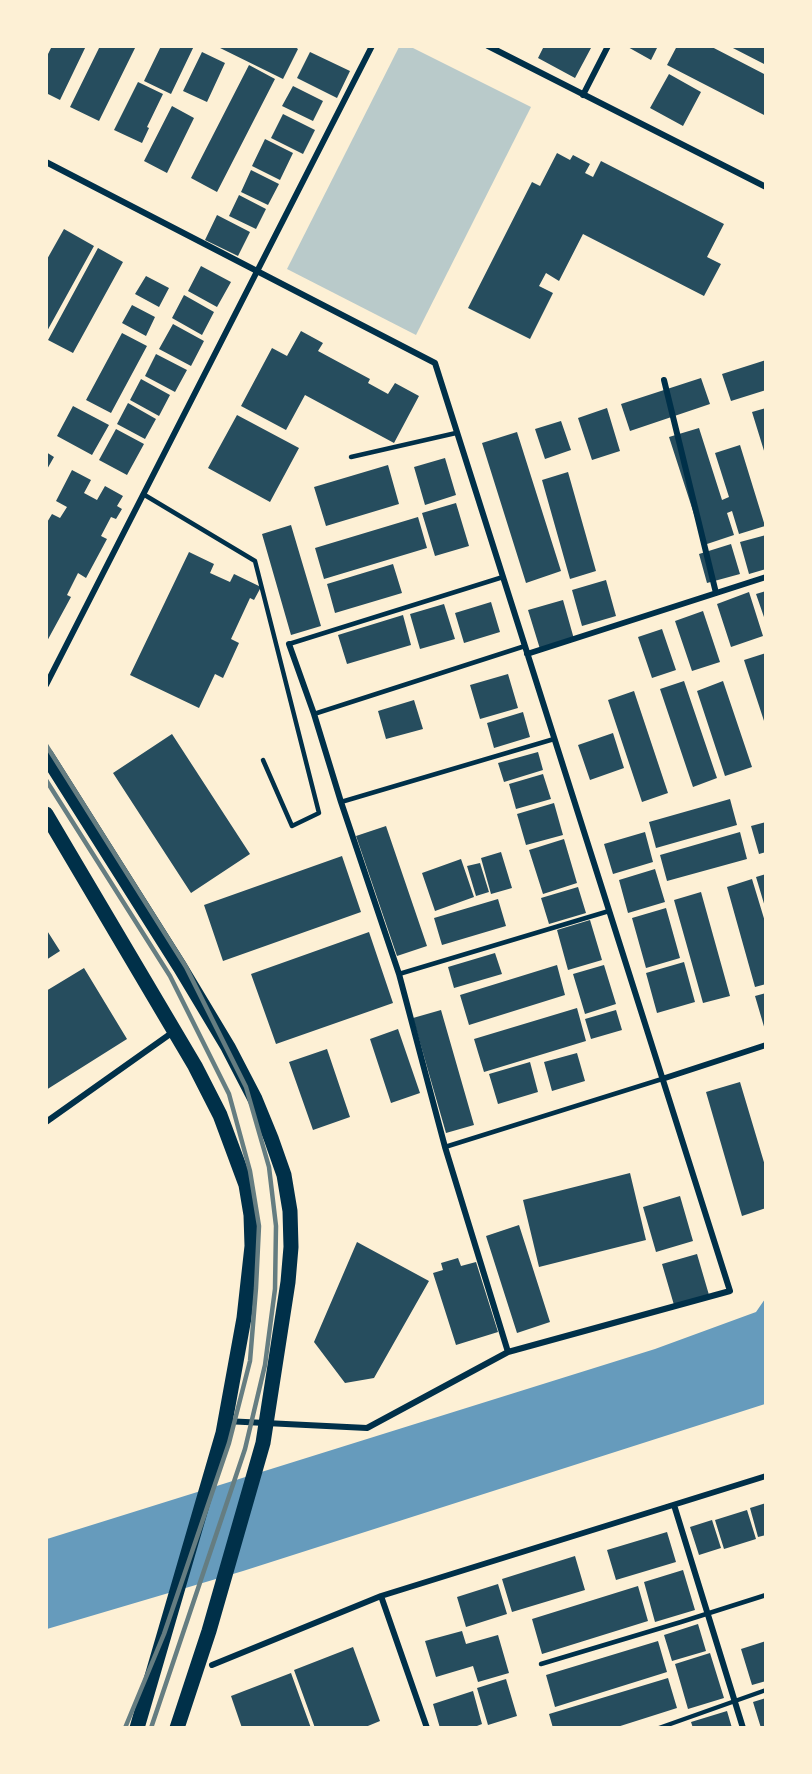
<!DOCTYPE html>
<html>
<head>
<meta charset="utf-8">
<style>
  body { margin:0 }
  #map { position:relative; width:812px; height:1774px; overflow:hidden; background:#fdf0d5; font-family:Poppins,sans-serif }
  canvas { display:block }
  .frame { position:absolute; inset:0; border:48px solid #fdf0d5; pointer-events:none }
</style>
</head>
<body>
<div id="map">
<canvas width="812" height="1774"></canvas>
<div class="frame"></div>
</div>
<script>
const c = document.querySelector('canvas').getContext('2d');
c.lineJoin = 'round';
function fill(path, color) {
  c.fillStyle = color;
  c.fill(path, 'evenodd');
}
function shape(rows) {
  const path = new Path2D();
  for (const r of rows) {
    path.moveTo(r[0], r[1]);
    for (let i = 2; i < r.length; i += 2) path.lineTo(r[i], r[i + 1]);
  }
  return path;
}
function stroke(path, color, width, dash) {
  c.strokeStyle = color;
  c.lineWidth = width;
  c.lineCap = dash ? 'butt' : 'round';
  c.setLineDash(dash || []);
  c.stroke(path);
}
fill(shape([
  [399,47,411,47,531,107,416,335,287,269]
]), '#b9caca');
fill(shape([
  [765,1299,765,1404,243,1571,47,1629,47,1539,655,1349,756,1312]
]), '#669bbc');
fill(shape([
  [52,46,86,46,60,100,46,93,46,58],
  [100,46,136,46,99,121,70,107],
  [161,46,194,46,171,94,144,81],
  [216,46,294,46,298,49,283,79],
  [544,46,588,46,591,48,575,78,538,58],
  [626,46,658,46,651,60],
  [677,46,710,46,766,75,766,116,667,65],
  [729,46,766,46,766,65],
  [202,52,225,63,207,102,183,91],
  [310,52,350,71,337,98,297,78],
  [249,65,275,79,217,192,191,178],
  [669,74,701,92,683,126,650,108],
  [138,82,163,94,147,127,149,128,142,143,114,130],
  [293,86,323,101,313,121,282,106],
  [172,106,194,118,167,173,144,161],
  [283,114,315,130,303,154,271,138],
  [265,139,293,153,280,180,252,166],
  [557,153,570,160,573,155,590,164,585,173,593,177,601,161,724,224,707,257,721,264,704,296,583,234,559,281,546,273,539,286,553,293,530,339,468,308,532,182,540,186],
  [251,170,279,184,268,205,241,192],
  [239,195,266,209,256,229,229,216],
  [217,215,250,232,238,256,205,240],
  [64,229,94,246,46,333,46,261],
  [98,248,123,262,73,353,48,340],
  [201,266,231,282,217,307,188,291],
  [146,276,169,288,159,307,135,294],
  [184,295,214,312,202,335,172,318],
  [132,305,155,317,146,336,122,323],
  [173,324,204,341,191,366,159,349],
  [301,331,323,343,318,351,370,379,368,383,388,394,395,383,419,396,394,443,305,395,286,430,241,406,272,348,287,356],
  [122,333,147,346,111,413,86,400],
  [156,354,187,370,175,392,145,376],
  [766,360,766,390,731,401,722,374],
  [701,378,710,404,630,431,621,404],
  [141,379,170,395,159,416,130,400],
  [128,403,156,419,145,439,117,424],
  [73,406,109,425,92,455,57,436],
  [607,408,620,451,592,460,578,418],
  [766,408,766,454,765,454,752,412],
  [237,415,299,448,270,502,208,468],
  [561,421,571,450,545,459,535,429],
  [699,428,722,500,729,497,715,453,740,445,765,526,739,534,732,511,727,513,734,535,704,545,669,437],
  [116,429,144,444,127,475,99,460],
  [517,432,561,571,526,583,482,443],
  [46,452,54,457,46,471],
  [445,458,456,495,425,505,414,467],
  [388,465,399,504,326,526,314,487],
  [72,470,91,480,84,493,97,500,105,486,123,496,117,506,122,509,116,519,111,517,101,536,107,539,86,578,78,573,67,595,71,597,46,643,46,524,52,514,60,518,67,507,56,501],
  [568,472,596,571,570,579,542,480],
  [456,503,469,546,435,556,422,513],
  [418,517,427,548,324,579,315,548],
  [291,525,321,626,291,635,262,534],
  [766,535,766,569,749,574,740,542],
  [731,544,740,574,707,583,699,554],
  [189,552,214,564,210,573,230,582,234,574,261,587,254,600,250,598,231,639,239,643,223,678,215,674,199,708,130,675],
  [393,564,402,593,335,613,327,584],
  [606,580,616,616,582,626,572,590],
  [766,591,766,620,765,620,756,594],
  [749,592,763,636,731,647,717,604],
  [563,600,574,639,540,649,528,610],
  [491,602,500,632,464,643,455,613],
  [444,604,455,639,420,649,410,614],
  [703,611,720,662,692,671,675,621],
  [403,615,411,645,347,664,338,635],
  [662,629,676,670,652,678,638,637],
  [766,653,766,724,765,724,744,660],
  [508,674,518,708,480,719,470,685],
  [684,681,717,778,693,787,660,689],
  [723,681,752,767,725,776,697,691],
  [634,691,668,793,642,802,608,700],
  [414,700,423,729,386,739,378,711],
  [523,712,530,737,494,748,487,723],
  [613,733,624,768,590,780,578,745],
  [172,734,250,854,191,893,113,773],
  [538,752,543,770,504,782,498,763],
  [543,774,551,799,516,809,509,784],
  [730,799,737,825,656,848,649,822],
  [554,803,563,835,526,845,517,814],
  [766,822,766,852,759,854,751,826],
  [386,826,427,946,397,956,356,836],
  [645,832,653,862,613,874,604,844],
  [740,832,747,859,667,881,660,855],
  [564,839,577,883,543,894,529,850],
  [501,852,512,888,491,894,481,858],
  [342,856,361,912,223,961,204,905],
  [461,859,474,897,435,911,422,873],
  [480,863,489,892,476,896,467,866],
  [655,869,665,902,628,913,619,880],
  [766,874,766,907,765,907,756,877],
  [752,879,766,925,766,984,755,987,727,887],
  [578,887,586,913,549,924,541,898],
  [701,892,730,996,703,1003,674,900],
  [498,899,506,926,442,945,434,918],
  [666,908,680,958,646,968,632,918],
  [590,920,602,960,568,970,557,930],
  [46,929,60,951,46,960],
  [369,932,393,1003,276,1044,251,974],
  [495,953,502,974,454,988,448,967],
  [684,962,695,1002,657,1013,646,973],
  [557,965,565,995,469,1025,460,995],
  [604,965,616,1004,585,1014,573,974],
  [84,968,127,1039,46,1090,46,991],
  [766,993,766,1029,765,1030,755,996],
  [577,1008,586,1041,484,1072,474,1039],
  [441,1010,474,1125,446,1133,413,1018],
  [616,1010,622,1030,591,1039,585,1019],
  [398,1029,420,1093,391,1103,370,1039],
  [327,1049,350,1117,313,1130,289,1062],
  [577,1053,585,1081,552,1091,544,1062],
  [530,1062,538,1092,498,1104,489,1074],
  [740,1082,766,1169,766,1208,742,1216,706,1092],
  [630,1173,646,1240,539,1267,523,1200],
  [680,1196,693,1241,656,1252,643,1207],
  [519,1225,550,1322,517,1333,486,1236],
  [357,1242,429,1281,374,1378,345,1383,314,1342],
  [697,1254,709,1295,674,1305,662,1264],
  [458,1258,461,1266,476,1262,498,1332,456,1345,433,1273,443,1270,441,1263],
  [766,1503,766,1535,758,1537,750,1508],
  [747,1510,756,1539,724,1549,715,1520],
  [712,1520,721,1548,699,1555,690,1527],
  [667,1532,676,1562,616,1580,607,1550],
  [575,1556,585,1590,512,1612,502,1579],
  [683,1570,695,1610,655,1622,644,1582],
  [498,1584,507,1614,466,1627,457,1597],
  [638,1586,648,1621,542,1654,532,1619],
  [698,1624,706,1651,672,1661,664,1635],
  [462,1631,466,1644,498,1635,509,1673,478,1682,473,1666,436,1677,425,1641],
  [658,1641,667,1672,555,1707,546,1675],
  [766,1641,766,1681,752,1685,741,1649],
  [353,1647,380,1721,363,1728,315,1728,294,1670],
  [710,1653,724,1698,688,1709,675,1664],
  [291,1673,311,1728,242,1728,231,1696],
  [668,1678,677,1708,614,1728,553,1728,549,1714],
  [506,1679,517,1716,488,1725,477,1688],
  [473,1691,482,1724,472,1728,440,1728,433,1704],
  [766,1698,766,1728,761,1728,753,1702],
  [727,1711,732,1728,693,1728,691,1722]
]), '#264d5e');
stroke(shape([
  [351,457,456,433],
  [143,494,255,561,319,813,292,826,263,760],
  [289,644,503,577],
  [314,714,525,646],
  [341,802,554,739],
  [399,974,609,911],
  [445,1147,662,1079],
  [541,1664,681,1622,766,1595],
  [659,1728,766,1690]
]), '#003049', 4.5);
stroke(shape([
  [488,46,766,187],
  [583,95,608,46],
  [46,162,435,363,730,1291,508,1352,367,1428,225,1421],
  [664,380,716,593],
  [289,644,314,714,341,802,399,974,445,1147,508,1352],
  [527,654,766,577],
  [46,685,372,46],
  [662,1079,766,1045],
  [46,1122,173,1032],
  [674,1505,743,1728],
  [381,1596,427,1728],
  [212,1665,381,1596,766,1476]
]), '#003049', 6);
stroke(shape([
  [46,755,180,967,228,1047,255,1099,271,1138,284,1175,290,1211,291,1247,288,1282,263,1443,209,1631,177,1728],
  [46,814,195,1066,220,1115,246,1185,251,1215,252,1246,244,1318,223,1433,137,1728]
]), '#003049', 15);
stroke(shape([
  [46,745,186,967,246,1087,269,1167,276,1226,275,1289,265,1365,245,1449,151,1728],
  [46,780,170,976,229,1094,250,1171,259,1226,256,1288,250,1361,229,1443,164,1634,125,1728]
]), '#657d81', 4.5);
</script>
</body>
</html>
